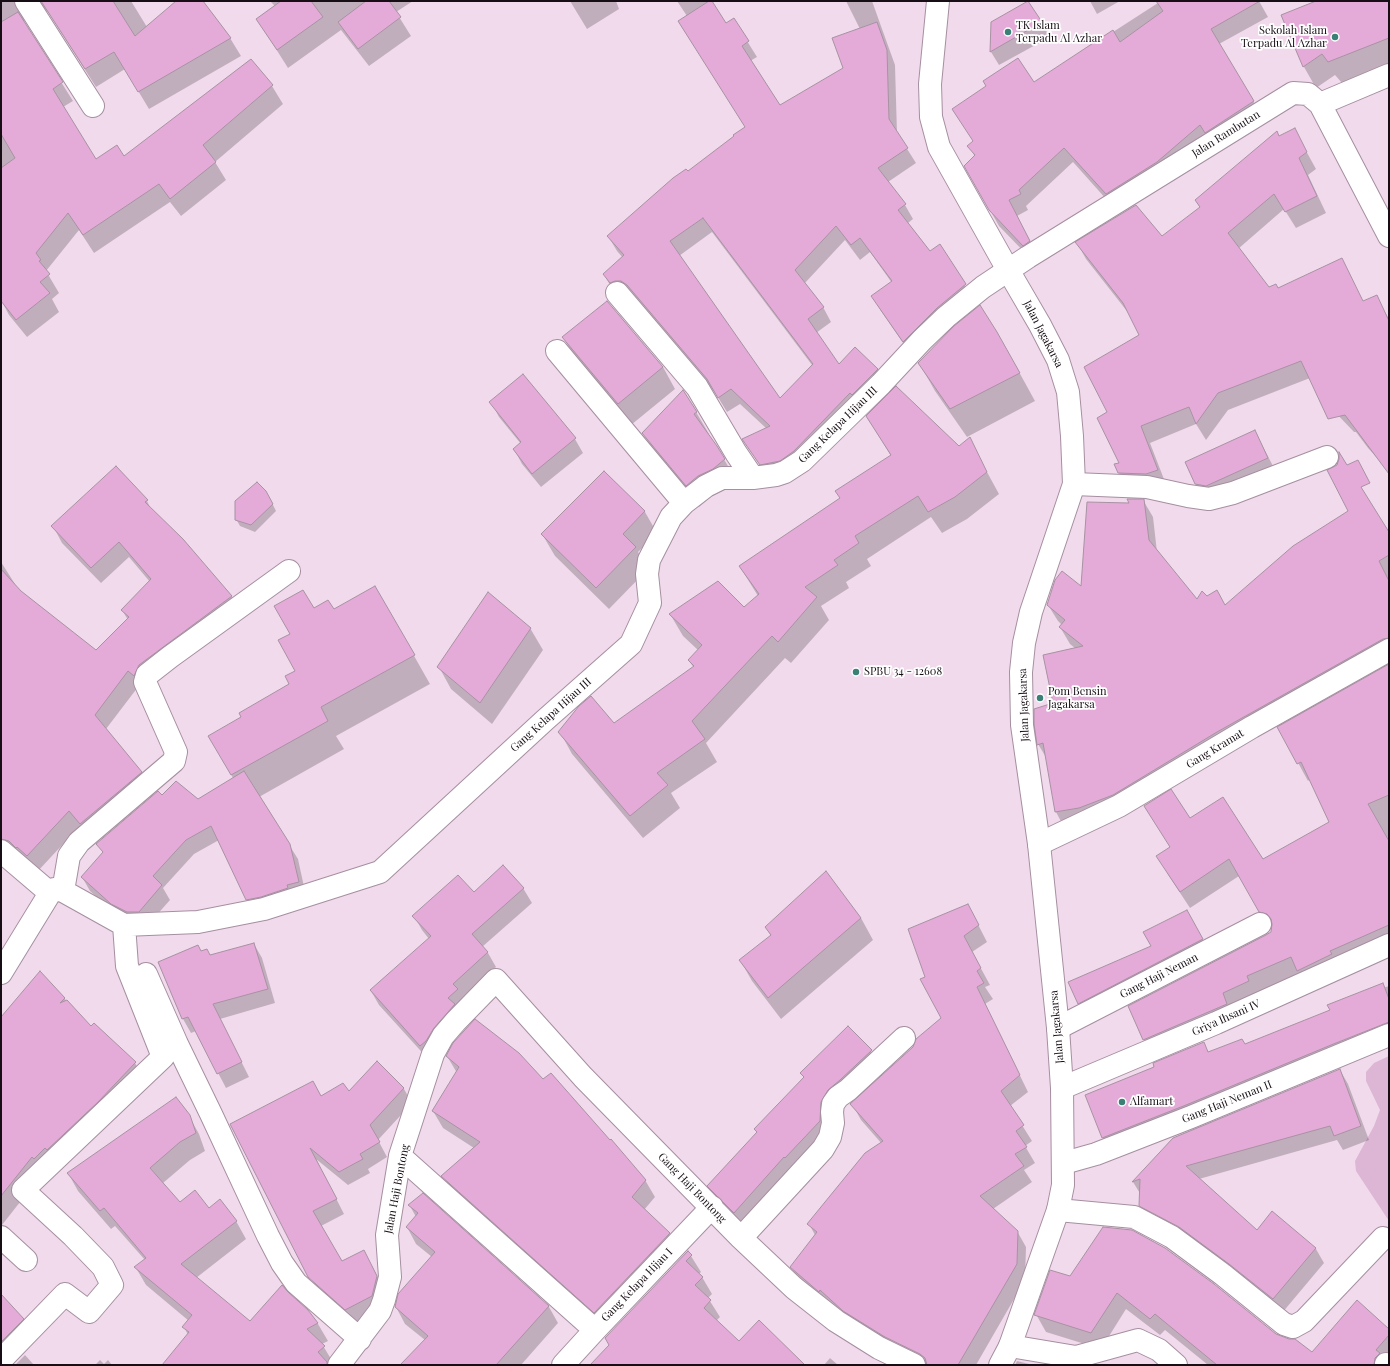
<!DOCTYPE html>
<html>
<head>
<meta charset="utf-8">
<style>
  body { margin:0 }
  #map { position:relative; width:1390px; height:1366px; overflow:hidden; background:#f2daed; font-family:"Playfair Display",serif }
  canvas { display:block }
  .frame { position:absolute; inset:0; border:2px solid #160e14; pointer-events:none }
</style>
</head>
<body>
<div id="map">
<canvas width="1390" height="1366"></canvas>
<div class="frame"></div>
</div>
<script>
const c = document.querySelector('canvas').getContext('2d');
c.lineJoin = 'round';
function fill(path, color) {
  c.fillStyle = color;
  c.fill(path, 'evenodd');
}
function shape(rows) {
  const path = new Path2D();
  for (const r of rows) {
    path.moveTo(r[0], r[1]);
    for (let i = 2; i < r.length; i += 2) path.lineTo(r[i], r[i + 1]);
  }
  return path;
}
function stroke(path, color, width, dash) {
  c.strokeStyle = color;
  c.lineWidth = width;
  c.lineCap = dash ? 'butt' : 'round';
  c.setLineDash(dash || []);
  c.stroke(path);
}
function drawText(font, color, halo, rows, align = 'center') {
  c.font = font + ' "Playfair Display",serif';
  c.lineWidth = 3.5;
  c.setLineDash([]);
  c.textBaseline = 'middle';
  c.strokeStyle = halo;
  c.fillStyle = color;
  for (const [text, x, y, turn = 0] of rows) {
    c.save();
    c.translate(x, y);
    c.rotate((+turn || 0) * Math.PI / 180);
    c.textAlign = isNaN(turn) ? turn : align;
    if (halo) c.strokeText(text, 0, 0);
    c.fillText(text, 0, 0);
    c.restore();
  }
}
fill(shape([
  [1389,1056,1389,1221,1356,1171,1355,1161,1374,1126,1380,1110,1366,1081,1366,1072,1374,1063]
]), '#dcb6d4');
fill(shape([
  [1,1,131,1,147,27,177,1,202,1,230,38,241,56,149,109,125,69,96,87,48,12,43,8,25,14,24,23,73,101,63,107,96,160,124,158,250,60,272,86,283,104,215,162,226,180,181,216,170,202,94,253,79,230,46,271,59,293,52,299,59,312,27,337,9,315,1,300],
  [270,1,413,1,396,12,411,36,369,66,341,30,288,68,257,19,275,6],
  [570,1,616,1,619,9,587,29],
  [677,1,711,1,726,25,734,20,757,57,750,61,780,106,844,68,860,29,846,1,872,1,895,65,897,133,916,163,888,182,905,205,913,219,908,223,930,252,940,246,974,300,912,356,881,311,872,296,892,283,870,252,860,260,845,240,804,284,823,307,831,322,816,333,839,365,877,370,886,384,769,479,744,439,767,429,740,404,727,412,716,394,636,300,612,289,604,274,623,258,617,251,608,236,746,127,679,22,687,16],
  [712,232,812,365,780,400,679,256],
  [1090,1,1120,1,1097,14],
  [1161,1,1259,1,1268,17,1219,44,1262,116,1115,209,1073,162,1026,206,1028,210,1017,216,1038,256,1032,260,999,226,965,166,975,157,969,146,1034,83],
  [1319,1,1389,1,1389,64,1342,83,1335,75,1316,88,1304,67,1282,16],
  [1028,2,1050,37,999,65,991,52,992,22],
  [1294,129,1316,169,1308,175,1326,213,1296,228,1284,209,1238,249,1268,288,1278,289,1341,259,1363,302,1376,296,1389,319,1389,471,1368,448,1356,432,1354,432,1333,410,1310,378,1228,410,1206,440,1196,424,1150,443,1167,487,1128,490,1119,473,1120,463,1109,413,1140,335,1130,315,1086,259,1077,243,1161,238,1200,208,1196,201,1279,137],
  [607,302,663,367,675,389,631,425,576,359,563,337],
  [1013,361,1035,401,967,437,935,391,919,363],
  [686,395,709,434,708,435,716,446,737,481,725,490,711,497,699,507,655,454,643,433],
  [491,402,575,439,583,453,541,487,522,464,514,449,521,444,499,417],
  [867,417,959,448,969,439,999,494,967,519,942,533,931,517,867,559,871,566,846,582,849,588,821,606,829,620,791,663,785,658,706,743,717,762,671,793,680,808,643,838,572,754,560,732,614,724,694,668,689,661,699,651,683,636,670,614,744,608,758,596,740,567,841,499,891,456],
  [1255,431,1276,472,1205,499,1196,484],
  [116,467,147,501,152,511,182,540,232,597,241,613,138,687,106,729,141,772,151,789,90,840,79,827,37,872,1,848,1,562,15,584,14,585,20,591,96,651,128,620,122,610,150,582,129,557,101,583,62,543,53,526],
  [604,472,645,512,657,533,638,552,648,569,609,609,555,556,542,534],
  [270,499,276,511,255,532,240,526,236,519],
  [1143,500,1153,517,1157,552,1197,601,1207,597,1225,606,1389,534,1389,658,1065,829,1056,812,1047,759,1038,744,1076,649,1070,644,1060,627,1062,625,1058,621,1048,605,1081,588,1130,504],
  [375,587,430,684,336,736,344,749,259,797,298,859,306,896,255,914,247,899,219,840,194,854,163,888,170,900,147,926,121,918,90,891,82,877,103,853,98,844,161,796,198,801,233,778,210,736,242,718,290,685,296,671,291,634,314,610,333,611],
  [530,628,543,650,492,724,451,689,439,667],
  [1389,665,1389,947,1153,1057,1144,1040,1129,1007,1272,933,1273,929,1270,928,1239,876,1190,908,1167,873,1171,847,1145,806,1189,820,1263,860,1331,823,1310,779,1308,781,1279,728],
  [523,888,532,903,482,947,488,953,496,967,462,998,465,1004,429,1060,379,1005,371,991,429,939,422,930,414,916,473,894],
  [968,905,987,942,972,952,990,985,985,987,993,999,985,1004,1028,1092,1010,1106,1032,1141,1025,1146,1035,1163,1024,1170,1032,1182,993,1209,1017,1231,1026,1247,1025,1280,976,1365,920,1365,895,1353,800,1283,791,1267,815,1235,809,1224,882,1144,861,1120,852,1104,913,1048,942,1018,926,977],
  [861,918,873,940,781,1019,752,981,740,960,771,936,766,928],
  [1195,925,1210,954,1087,1017,1078,1003,1152,946],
  [254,944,262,958,275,1003,220,1019,249,1077,226,1088,196,1031,191,1033,183,1019,159,963,201,952,210,956],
  [1389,986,1389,1039,1111,1152,1103,1138,1086,1096,1156,1068,1203,1043,1209,1053,1245,1045,1331,1011,1329,1006],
  [64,998,91,1027,135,1063,145,1080,42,1174,2,1225,1,1225,1,1018],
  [848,1027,871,1051,880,1065,848,1095,828,1136,742,1226,717,1200,709,1186,757,1133,755,1130,804,1078,801,1073],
  [447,1056,543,1081,645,1180,655,1197,644,1210,669,1234,679,1251,604,1329,452,1193,443,1176,474,1148,443,1128,433,1111,457,1073],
  [377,1063,404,1089,412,1103,378,1140,387,1157,368,1169,370,1173,348,1185,316,1159,344,1214,321,1226,341,1263,372,1266,385,1291,380,1311,354,1324,318,1292,231,1125,321,1097,348,1093],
  [1340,1070,1348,1084,1369,1140,1343,1150,1337,1140,1199,1179,1257,1231,1272,1213,1316,1249,1324,1263,1282,1313,1149,1220,1140,1206,1141,1195,1133,1182,1173,1138],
  [189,1116,199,1134,205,1151,190,1160,163,1183,180,1203,209,1209,236,1221,246,1239,196,1278,250,1322,307,1311,318,1324,328,1341,322,1344,334,1364,334,1365,163,1365,188,1335,184,1327,189,1321,146,1285,136,1268,145,1260,115,1226,111,1229,78,1191,68,1173],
  [423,1194,549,1307,558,1323,521,1365,402,1365,425,1340,405,1324,396,1307,432,1257,416,1244,407,1227,416,1217,410,1206],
  [688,1252,691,1256,701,1272,699,1274,702,1277,712,1294,708,1298,720,1317,716,1321,739,1343,800,1365,592,1365,610,1345],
  [1055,1273,1276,1335,1312,1353,1389,1330,1389,1363,1387,1365,1208,1365,1165,1330,1160,1335,1126,1309,1101,1349,1046,1332,1037,1316],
  [1,1295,23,1319,33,1337,1,1365],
  [25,1355,34,1365,15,1365],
  [830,1358,838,1365,824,1365],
  [100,1360,104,1364,108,1360,112,1365,95,1365],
  [1017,1361,1033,1365,1015,1365]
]), '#0003');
const building = shape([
  [41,1,113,1,135,36,176,1,203,1,231,38,138,92,114,52,85,69,41,1],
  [281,1,311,1,323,17,277,50,256,19,281,1],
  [366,1,389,1,401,17,358,49,338,22,366,1],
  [709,1,712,1,726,23,734,18,749,41,742,46,780,105,843,68,832,38,877,22,887,50,889,119,908,148,878,168,906,204,898,210,930,251,940,244,966,284,937,308,903,342,871,296,892,281,860,238,851,245,836,226,795,270,824,307,808,319,839,364,855,347,878,369,852,395,850,393,794,451,780,461,760,465,742,439,770,426,731,389,718,398,707,379,627,285,621,281,615,281,610,283,603,274,624,255,607,236,673,178,686,169,688,171,734,136,733,135,745,127,678,21,709,1],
  [703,218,813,364,780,398,670,241,703,218],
  [1028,1,1042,22,990,52,991,22,1028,1],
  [1156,1,1260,1,1211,29,1254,101,1205,133,1200,125,1157,162,1106,194,1064,148,1019,190,1021,194,1009,200,1030,241,1023,246,989,210,964,166,975,155,967,146,973,141,952,109,986,86,983,81,1018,58,1034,82,1113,30,1120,42,1163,11,1156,1],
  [1316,1,1389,1,1389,38,1328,62,1322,54,1303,67,1281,15,1316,1],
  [18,12,63,82,53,89,96,159,117,145,124,156,251,59,273,85,203,145,216,162,170,199,159,184,83,235,68,213,36,253,41,260,39,261,50,274,40,282,50,293,16,320,1,301,1,168,15,158,1,134,1,22,18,12],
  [1295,128,1307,152,1299,158,1317,196,1285,212,1274,194,1228,233,1269,287,1276,284,1278,288,1342,258,1363,301,1377,295,1389,321,1389,474,1345,415,1328,419,1301,361,1218,393,1196,424,1189,407,1141,426,1158,470,1146,474,1118,473,1114,464,1119,463,1097,418,1107,412,1084,367,1139,335,1123,303,1075,242,1136,205,1162,236,1200,207,1195,200,1277,131,1279,136,1295,128],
  [607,301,663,367,618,404,562,337,607,301],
  [980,305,997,332,1020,373,950,409,918,363,954,326,980,305],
  [523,374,576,438,532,474,513,449,521,442,489,402,523,374],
  [896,386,959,446,970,437,987,472,955,497,928,512,918,496,855,536,859,543,834,560,838,565,805,587,817,597,778,642,772,636,692,721,705,739,657,773,668,785,630,816,558,732,579,706,591,696,614,723,694,666,688,660,702,645,669,614,718,581,744,607,759,594,739,566,840,498,835,491,891,455,866,416,896,386],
  [683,390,697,412,694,414,717,446,725,459,713,469,698,476,686,486,642,433,683,390],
  [1255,430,1268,458,1206,486,1195,484,1185,462,1255,430],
  [1339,452,1347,465,1358,460,1370,483,1361,487,1389,532,1389,555,1379,561,1389,581,1389,638,1383,639,1217,732,1113,795,1079,808,1055,812,1043,743,1037,745,1034,724,1034,709,1053,703,1043,655,1083,646,1059,627,1065,620,1047,605,1055,580,1062,571,1081,586,1087,502,1129,503,1127,499,1144,499,1149,540,1197,599,1202,591,1207,596,1217,590,1225,605,1293,546,1348,511,1327,470,1337,465,1339,459,1339,452],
  [116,466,148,500,145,502,183,539,232,596,139,665,134,676,128,671,95,715,142,772,80,824,69,811,27,856,17,847,16,848,9,841,1,839,1,569,21,591,96,650,129,617,121,610,151,579,119,542,91,568,51,526,116,466],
  [604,471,645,511,623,534,636,547,596,588,541,534,604,471],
  [257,482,266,491,273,504,251,525,235,520,235,501,257,482],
  [375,586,415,655,321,707,328,721,231,775,208,736,241,717,239,713,289,684,285,676,295,671,278,640,290,634,274,606,303,590,314,608,328,600,334,609,375,586],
  [488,592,531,628,480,703,437,667,488,592],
  [1389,664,1389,795,1368,804,1389,841,1389,925,1330,951,1332,954,1297,971,1291,957,1247,976,1249,981,1223,993,1227,1004,1143,1040,1128,1006,1266,935,1271,932,1272,924,1271,919,1267,914,1259,912,1229,859,1180,892,1156,856,1170,847,1144,806,1171,789,1190,818,1223,797,1263,859,1329,822,1301,762,1297,764,1277,727,1389,664],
  [244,771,290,844,299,882,287,885,288,888,261,897,246,900,211,826,186,840,153,876,162,885,139,912,127,912,111,904,81,877,103,852,96,844,158,791,162,795,176,781,198,799,244,771],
  [503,865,524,888,472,934,488,952,453,984,458,989,448,998,455,1004,434,1028,426,1041,420,1046,370,990,431,936,412,916,458,875,474,892,503,865],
  [826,871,861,918,768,998,739,960,771,935,765,927,826,871],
  [968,904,979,925,964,936,981,968,977,971,984,983,977,987,1020,1075,1001,1091,1024,1125,1016,1131,1027,1147,1015,1154,1024,1166,980,1196,1018,1231,1017,1264,958,1365,927,1365,925,1358,920,1354,885,1337,843,1311,820,1290,819,1292,790,1267,817,1232,807,1224,865,1153,883,1141,850,1104,913,1047,916,1039,941,1018,920,979,925,977,908,929,968,904],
  [1187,910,1203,939,1078,1004,1068,982,1151,946,1143,932,1187,910],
  [254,943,268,989,213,1004,242,1062,217,1074,188,1017,182,1019,158,962,198,945,201,951,207,949,210,955,254,943],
  [40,971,65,998,60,1003,67,1000,91,1026,94,1023,136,1062,98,1102,47,1150,45,1148,34,1159,32,1157,1,1196,1,1017,40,971],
  [1383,983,1389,999,1389,1022,1331,1045,1186,1105,1102,1138,1085,1095,1154,1067,1153,1063,1204,1042,1208,1052,1242,1039,1245,1044,1330,1010,1327,1005,1383,983],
  [475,1019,519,1053,543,1079,551,1073,610,1140,611,1139,646,1180,632,1197,670,1233,594,1313,441,1176,480,1142,432,1111,459,1067,446,1056,453,1043,475,1019],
  [848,1026,872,1050,840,1080,828,1090,821,1102,820,1121,785,1158,784,1157,734,1213,707,1186,757,1132,754,1129,804,1077,800,1073,848,1026],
  [377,1061,404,1088,370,1125,380,1142,360,1154,363,1159,339,1172,310,1148,337,1199,313,1211,342,1261,364,1250,377,1276,372,1296,345,1310,308,1277,230,1124,313,1081,321,1096,343,1083,349,1091,377,1061],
  [1340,1069,1361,1126,1334,1136,1330,1126,1186,1166,1257,1230,1272,1211,1316,1248,1273,1299,1229,1264,1179,1227,1139,1206,1140,1179,1132,1182,1173,1138,1340,1069],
  [176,1097,190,1115,196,1133,180,1142,150,1168,180,1202,195,1190,209,1208,220,1199,237,1221,181,1264,250,1321,282,1285,288,1292,308,1310,318,1323,307,1329,325,1346,318,1352,327,1362,327,1365,162,1365,189,1332,182,1327,192,1315,134,1267,146,1258,104,1208,100,1211,67,1173,176,1097],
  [423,1193,549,1306,496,1365,400,1365,428,1336,395,1307,398,1294,435,1252,406,1227,418,1213,408,1205,423,1193],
  [1103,1227,1132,1230,1165,1248,1214,1284,1276,1334,1289,1339,1295,1339,1312,1352,1357,1300,1389,1329,1389,1335,1376,1350,1380,1353,1375,1358,1374,1365,1217,1365,1155,1314,1150,1319,1117,1293,1091,1333,1034,1315,1050,1270,1070,1276,1103,1227],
  [688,1251,692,1255,686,1261,703,1277,695,1285,711,1300,704,1308,739,1341,759,1320,805,1365,590,1365,609,1345,605,1338,688,1251],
  [1,1294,24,1319,1,1342,1,1294]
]);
fill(building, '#e4abd8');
stroke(building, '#a791a2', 1);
const minor = shape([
  [26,1,93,106],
  [1320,104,1389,75],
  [617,293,697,387,736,453,753,478],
  [557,351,684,503],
  [1074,484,1147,487,1188,496,1209,499,1233,493,1327,457],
  [1039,844,1119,806,1252,727,1389,650],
  [1,851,50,893],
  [63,891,69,856,79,842,174,761,176,752,145,682,147,675,170,657,289,571],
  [1,973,50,893,54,889,63,891,124,925,198,922,264,909,380,872,545,720,631,644,650,603,647,574,649,560,671,517,684,503,706,486,722,478,753,478,776,475,785,472,802,461,881,384,922,340,946,317,983,287,1028,257,1293,93,1308,94,1320,104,1389,236],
  [146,974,177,1044,211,1114,268,1236,282,1263,296,1283,360,1339],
  [1058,1028,1260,924],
  [1062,1088,1216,1023,1389,945],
  [400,1156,595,1330],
  [1064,1163,1096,1154,1191,1117,1389,1035],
  [1058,1210,1134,1217,1172,1237,1222,1274,1284,1324,1293,1327,1304,1321,1383,1238],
  [1,1237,26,1260],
  [741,1238,823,1149,830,1137,833,1123,832,1112,833,1104,838,1097,848,1090,904,1038],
  [1010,1346,1076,1357,1138,1340,1159,1350,1176,1365],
  [1,1360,65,1294,89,1312,112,1285,103,1267,73,1236,23,1190,163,1057,127,966,124,925],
  [339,1365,380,1311,384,1300,390,1277,387,1235,400,1156,433,1054,443,1036,456,1021,496,980,583,1077,741,1238,794,1288,836,1321,879,1348,914,1365],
  [563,1365,595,1330,712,1207],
  [1386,1365,1386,1364]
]);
const secondary = shape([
  [938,1,930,84,931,117,939,147,1008,270,1040,325,1058,360,1068,392,1072,436,1074,484,1031,612,1024,643,1021,672,1022,725,1039,844,1058,1028,1062,1088,1063,1185,1058,1210,1010,1346,1000,1365]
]);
stroke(minor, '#a58fa0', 24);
stroke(secondary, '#a58fa0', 24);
stroke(minor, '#fff', 22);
stroke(secondary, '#fff', 22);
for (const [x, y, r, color] of [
  [1008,32,4,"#3a8077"],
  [1335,37,4,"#3a8077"],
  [856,672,4,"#3a8077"],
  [1040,698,4,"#3a8077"],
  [1122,1102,4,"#3a8077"]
]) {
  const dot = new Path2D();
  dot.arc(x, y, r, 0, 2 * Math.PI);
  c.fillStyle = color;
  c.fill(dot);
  stroke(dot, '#fff', 1.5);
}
drawText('11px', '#160e14', '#fff', [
  ["TK Islam",1016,26],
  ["Terpadu Al Azhar",1016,39],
  ["Sekolah Islam",1327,31,"right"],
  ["Terpadu Al Azhar",1327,44,"right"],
  ["SPBU 34 - 12608",864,672],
  ["Pom Bensin",1048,692],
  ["Jagakarsa",1048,705],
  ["Alfamart",1130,1102]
], 'left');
drawText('11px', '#160e14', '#fff', [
  ["Jalan Rambutan",1226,134,-32],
  ["Jalan Jagakarsa",1043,334,63],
  ["Gang Kelapa Hijau III",838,425,-44],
  ["Jalan Jagakarsa",1024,705,-92],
  ["Gang Kelapa Hijau III",551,715,-42],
  ["Gang Kramat",1215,749,-31],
  ["Gang Haji Neman",1159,976,-27],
  ["Griya Ihsani IV",1226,1018,-24],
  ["Jalan Jagakarsa",1057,1027,-95],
  ["Gang Haji Neman II",1227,1102,-22],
  ["Gang Haji Bontong",692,1188,46],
  ["Jalan Haji Bontong",397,1189,-79],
  ["Gang Kelapa Hijau I",637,1285,-46]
]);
</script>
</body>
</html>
